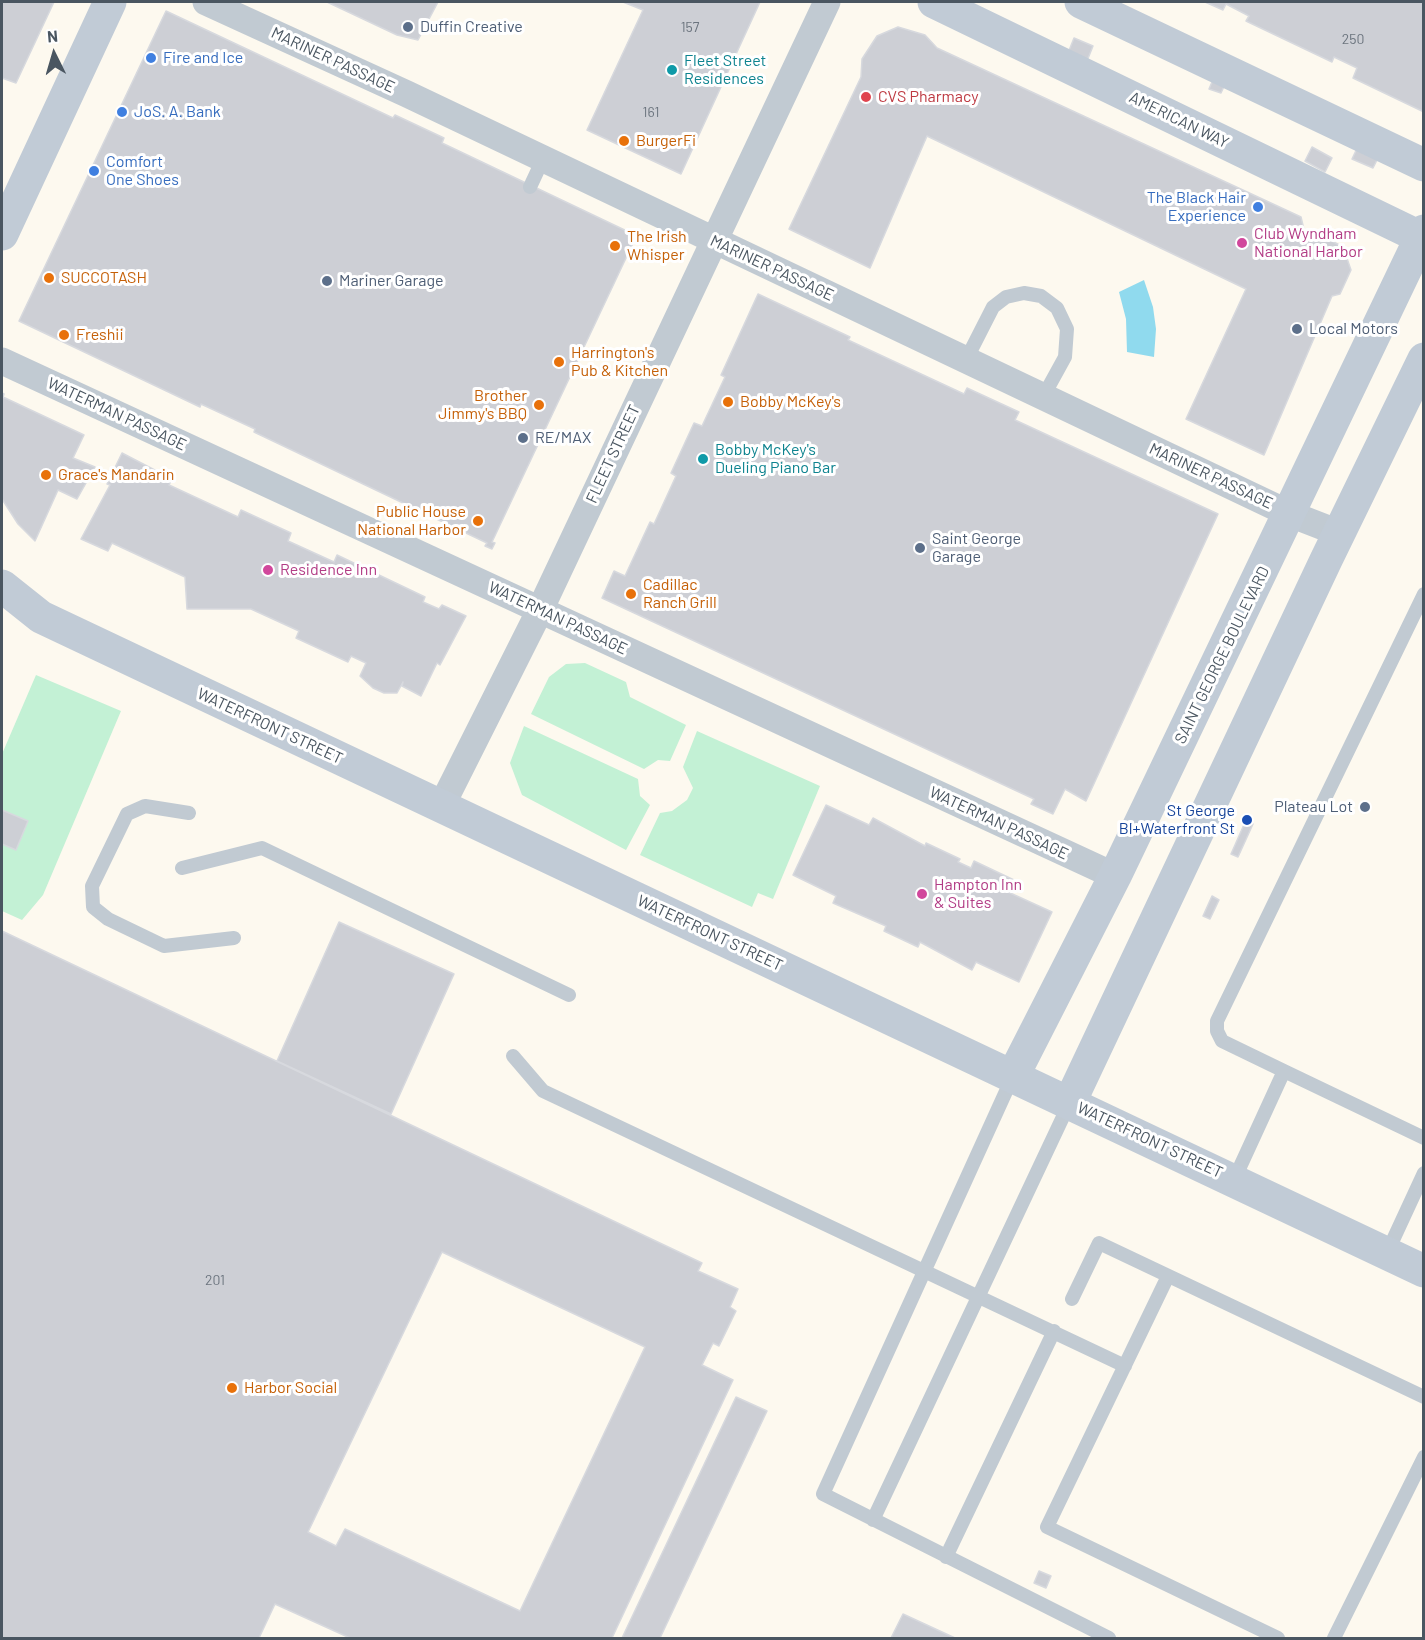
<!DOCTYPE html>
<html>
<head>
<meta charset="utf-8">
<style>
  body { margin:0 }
  #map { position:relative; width:1425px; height:1640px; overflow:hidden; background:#f5f3f3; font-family:Barlow,sans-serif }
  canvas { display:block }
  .frame { position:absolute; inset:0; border:3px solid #4a5661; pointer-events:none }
  .north { position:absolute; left:24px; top:24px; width:60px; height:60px; -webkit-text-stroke:4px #fff; paint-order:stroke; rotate:355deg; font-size:16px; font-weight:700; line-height:24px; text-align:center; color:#4a5661 }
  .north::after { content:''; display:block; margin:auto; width:21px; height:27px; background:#4a5661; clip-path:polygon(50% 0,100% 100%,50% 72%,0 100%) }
</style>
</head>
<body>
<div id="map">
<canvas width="1425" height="1640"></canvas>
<div class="frame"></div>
<div class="north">N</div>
</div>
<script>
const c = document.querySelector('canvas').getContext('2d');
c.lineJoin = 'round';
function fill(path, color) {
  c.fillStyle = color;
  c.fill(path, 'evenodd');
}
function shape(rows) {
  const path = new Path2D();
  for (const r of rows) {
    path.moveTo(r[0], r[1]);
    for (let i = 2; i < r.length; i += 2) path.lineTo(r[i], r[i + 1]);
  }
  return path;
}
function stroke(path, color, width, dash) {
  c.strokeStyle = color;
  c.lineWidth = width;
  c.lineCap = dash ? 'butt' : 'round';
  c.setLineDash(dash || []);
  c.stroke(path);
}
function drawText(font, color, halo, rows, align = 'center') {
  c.font = font + ' Barlow,sans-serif';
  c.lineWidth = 6;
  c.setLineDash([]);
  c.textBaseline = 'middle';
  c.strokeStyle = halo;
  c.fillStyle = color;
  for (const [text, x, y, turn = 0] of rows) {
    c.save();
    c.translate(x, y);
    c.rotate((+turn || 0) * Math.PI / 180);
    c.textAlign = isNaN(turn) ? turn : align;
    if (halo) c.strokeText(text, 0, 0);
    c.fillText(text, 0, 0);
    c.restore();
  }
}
fill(shape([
  [2,2,1423,2,1423,1638,2,1638]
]), '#fdf9ef');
fill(shape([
  [585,663,626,682,630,697,686,725,670,761,658,760,644,769,531,714,549,677,566,664],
  [36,675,121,711,43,895,22,920,2,911,2,754],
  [524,726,638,779,640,796,650,805,626,850,522,795,510,763],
  [697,731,820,786,773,899,758,893,752,907,640,855,660,813,672,811,687,800,693,788,683,767]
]), '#c3f1d5');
fill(shape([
  [1144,280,1153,307,1156,329,1154,357,1127,352,1126,319,1119,292]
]), '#90daee');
const building = shape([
  [2,2,54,2,16,83,2,78,2,2],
  [327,2,438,2,418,40,397,35,327,2],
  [623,2,760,2,681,174,587,130,643,10,623,2],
  [1205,2,1424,2,1424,112,1353,78,1357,68,1334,57,1332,62,1246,21,1249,16,1226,4,1223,10,1205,2],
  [166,11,393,118,395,115,444,138,442,143,633,234,635,231,642,234,639,241,635,239,492,542,495,543,492,549,485,546,487,543,254,432,255,429,201,404,200,407,19,321,166,11],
  [898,27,925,35,937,48,1301,217,1306,238,1319,234,1343,247,1351,270,1340,294,1332,296,1264,455,1186,419,1246,289,927,136,870,268,789,229,861,77,862,59,877,36,898,27],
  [1074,38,1093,46,1087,61,1068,53,1074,38],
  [1215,75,1227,80,1221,93,1209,89,1215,75],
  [1360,142,1381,152,1373,168,1352,159,1360,142],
  [1312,147,1332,158,1325,172,1305,161,1312,147],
  [758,294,850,337,848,340,964,394,967,388,1019,412,1015,420,1218,514,1086,801,1065,789,1053,814,1031,804,1034,799,602,598,614,571,625,576,650,522,654,524,676,476,671,473,694,423,702,426,725,377,721,375,758,294],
  [2,393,4,394,3,397,84,435,73,458,95,467,77,499,58,490,35,541,18,524,2,499,2,393],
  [122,453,172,479,169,485,238,517,241,510,291,533,288,541,334,562,337,555,425,597,423,602,439,609,442,605,466,616,440,665,437,663,421,696,402,686,403,682,397,693,384,693,373,688,360,676,366,663,351,656,348,662,296,638,299,631,251,609,187,609,185,577,112,543,108,551,81,539,110,485,107,484,122,453],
  [826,805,869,825,873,818,925,846,926,843,960,859,958,862,971,868,974,861,1014,880,1008,892,1052,912,1019,982,976,962,972,970,920,942,918,947,884,931,886,926,833,903,836,896,793,875,826,805],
  [2,810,28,821,16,850,2,844,2,810],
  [1246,820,1253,824,1238,857,1231,854,1246,820],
  [1212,896,1219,900,1210,919,1203,916,1212,896],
  [339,922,454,974,391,1114,277,1061,339,922],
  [2,931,702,1263,698,1271,738,1289,730,1307,736,1311,719,1346,713,1343,702,1365,733,1380,612,1638,350,1638,275,1604,259,1638,2,1638,2,931],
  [442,1252,645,1347,520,1611,345,1529,336,1546,308,1532,442,1252],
  [736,1397,767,1411,660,1638,622,1638,736,1397],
  [1039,1571,1051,1576,1046,1588,1034,1583,1039,1571],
  [903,1614,955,1638,891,1638,903,1614]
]);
fill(building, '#cdcfd5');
stroke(building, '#d7d9de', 1.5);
stroke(shape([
  [530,187,543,159],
  [966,360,993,307,1006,297,1024,293,1041,296,1057,308,1067,329,1065,357,1043,397],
  [189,813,145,806,127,814,92,886,93,907,108,919,164,946,234,938],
  [182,868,262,848,569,995],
  [513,1056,543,1091,1125,1366],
  [1284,1071,1222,1041,1217,1031,1217,1021,1424,594],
  [1013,1076,823,1494,1109,1638],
  [1234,1180,1284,1071,1424,1138],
  [1387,1253,1424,1173],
  [1168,1276,1047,1527,1278,1638],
  [1072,1299,1099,1243,1424,1397],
  [873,1520,1070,1102],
  [946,1557,1054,1331],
  [1334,1638,1424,1457]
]), '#c1cad2', 14);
stroke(shape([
  [206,2,407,94,1290,514,1339,533],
  [2,361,1115,876],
  [441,807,540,610,827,2]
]), '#c1cad2', 27);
stroke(shape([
  [934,2,1424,239],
  [1081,2,1424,165],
  [2,234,110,2],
  [2,586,41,617,1424,1271],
  [1013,1076,1115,876,1424,231],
  [1070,1102,1326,560,1424,359]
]), '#c1cbd6', 33);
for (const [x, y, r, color] of [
  [408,27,6,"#5c6f8a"],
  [151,58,6,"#3f7fe0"],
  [672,70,6,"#0f9aa8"],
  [866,97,6,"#e0444e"],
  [122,112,6,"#3f7fe0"],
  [624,141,6,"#e8710a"],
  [94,171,6,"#3f7fe0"],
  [1258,207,6,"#3f7fe0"],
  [1242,243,6,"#d1479c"],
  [615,246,6,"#e8710a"],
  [49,278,6,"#e8710a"],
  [327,281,6,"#5c6f8a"],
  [1297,329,6,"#5c6f8a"],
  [64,335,6,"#e8710a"],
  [559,362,6,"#e8710a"],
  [728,402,6,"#e8710a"],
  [539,405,6,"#e8710a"],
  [523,438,6,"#5c6f8a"],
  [703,459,6,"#0f9aa8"],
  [46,475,6,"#e8710a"],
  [478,521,6,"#e8710a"],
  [920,548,6,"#5c6f8a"],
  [268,570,6,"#d1479c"],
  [631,594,6,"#e8710a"],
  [1365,807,6,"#5c6f8a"],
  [1247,820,6,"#1a4fb4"],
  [922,894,6,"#d1479c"],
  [232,1388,6,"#e8710a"]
]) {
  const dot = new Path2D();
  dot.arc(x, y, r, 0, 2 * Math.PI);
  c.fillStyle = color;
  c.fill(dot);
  stroke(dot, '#fff', 2);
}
drawText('14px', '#6b747e', null, [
  ["157",690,27],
  ["250",1353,39],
  ["161",651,112],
  ["201",215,1280]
]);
drawText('16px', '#4e5e75', '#fff', [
  ["Duffin Creative",420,27],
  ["Mariner Garage",339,281],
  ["Local Motors",1309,329],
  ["RE/MAX",535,438],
  ["Saint George",932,539],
  ["Garage",932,557],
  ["Plateau Lot",1353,807,"right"]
], 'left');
drawText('16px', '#366cbe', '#fff', [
  ["Fire and Ice",163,58],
  ["JoS. A. Bank",134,112],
  ["Comfort",106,162],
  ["One Shoes",106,180],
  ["The Black Hair",1246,198,"right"],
  ["Experience",1246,216,"right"]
], 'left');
drawText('16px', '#4a5661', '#fff', [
  ["MARINER PASSAGE",333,60,25],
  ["AMERICAN WAY",1179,120,26],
  ["MARINER PASSAGE",772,268,25],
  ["WATERMAN PASSAGE",117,414,25],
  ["FLEET STREET",613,454,-65],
  ["MARINER PASSAGE",1211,476,25],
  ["WATERMAN PASSAGE",558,618,25],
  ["SAINT GEORGE BOULEVARD",1222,655,-64],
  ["WATERFRONT STREET",270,726,25],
  ["WATERMAN PASSAGE",999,823,25],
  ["WATERFRONT STREET",710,933,25],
  ["WATERFRONT STREET",1150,1140,25]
]);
drawText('16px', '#0d838f', '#fff', [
  ["Fleet Street",684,61],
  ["Residences",684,79],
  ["Bobby McKey's",715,450],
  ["Dueling Piano Bar",715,468]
], 'left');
drawText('16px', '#be3a42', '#fff', [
  ["CVS Pharmacy",878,97]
], 'left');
drawText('16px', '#c56008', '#fff', [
  ["BurgerFi",636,141],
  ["The Irish",627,237],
  ["Whisper",627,255],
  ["SUCCOTASH",61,278],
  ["Freshii",76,335],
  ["Harrington's",571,353],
  ["Pub & Kitchen",571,371],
  ["Brother",527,396,"right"],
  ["Jimmy's BBQ",527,414,"right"],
  ["Bobby McKey's",740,402],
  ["Grace's Mandarin",58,475],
  ["Public House",466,512,"right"],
  ["National Harbor",466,530,"right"],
  ["Cadillac",643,585],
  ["Ranch Grill",643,603],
  ["Harbor Social",244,1388]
], 'left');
drawText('16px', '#b23c85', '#fff', [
  ["Club Wyndham",1254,234],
  ["National Harbor",1254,252],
  ["Residence Inn",280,570],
  ["Hampton Inn",934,885],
  ["& Suites",934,903]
], 'left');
drawText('16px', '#164399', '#fff', [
  ["St George",1235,811],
  ["Bl+Waterfront St",1235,829]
], 'right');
</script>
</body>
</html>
